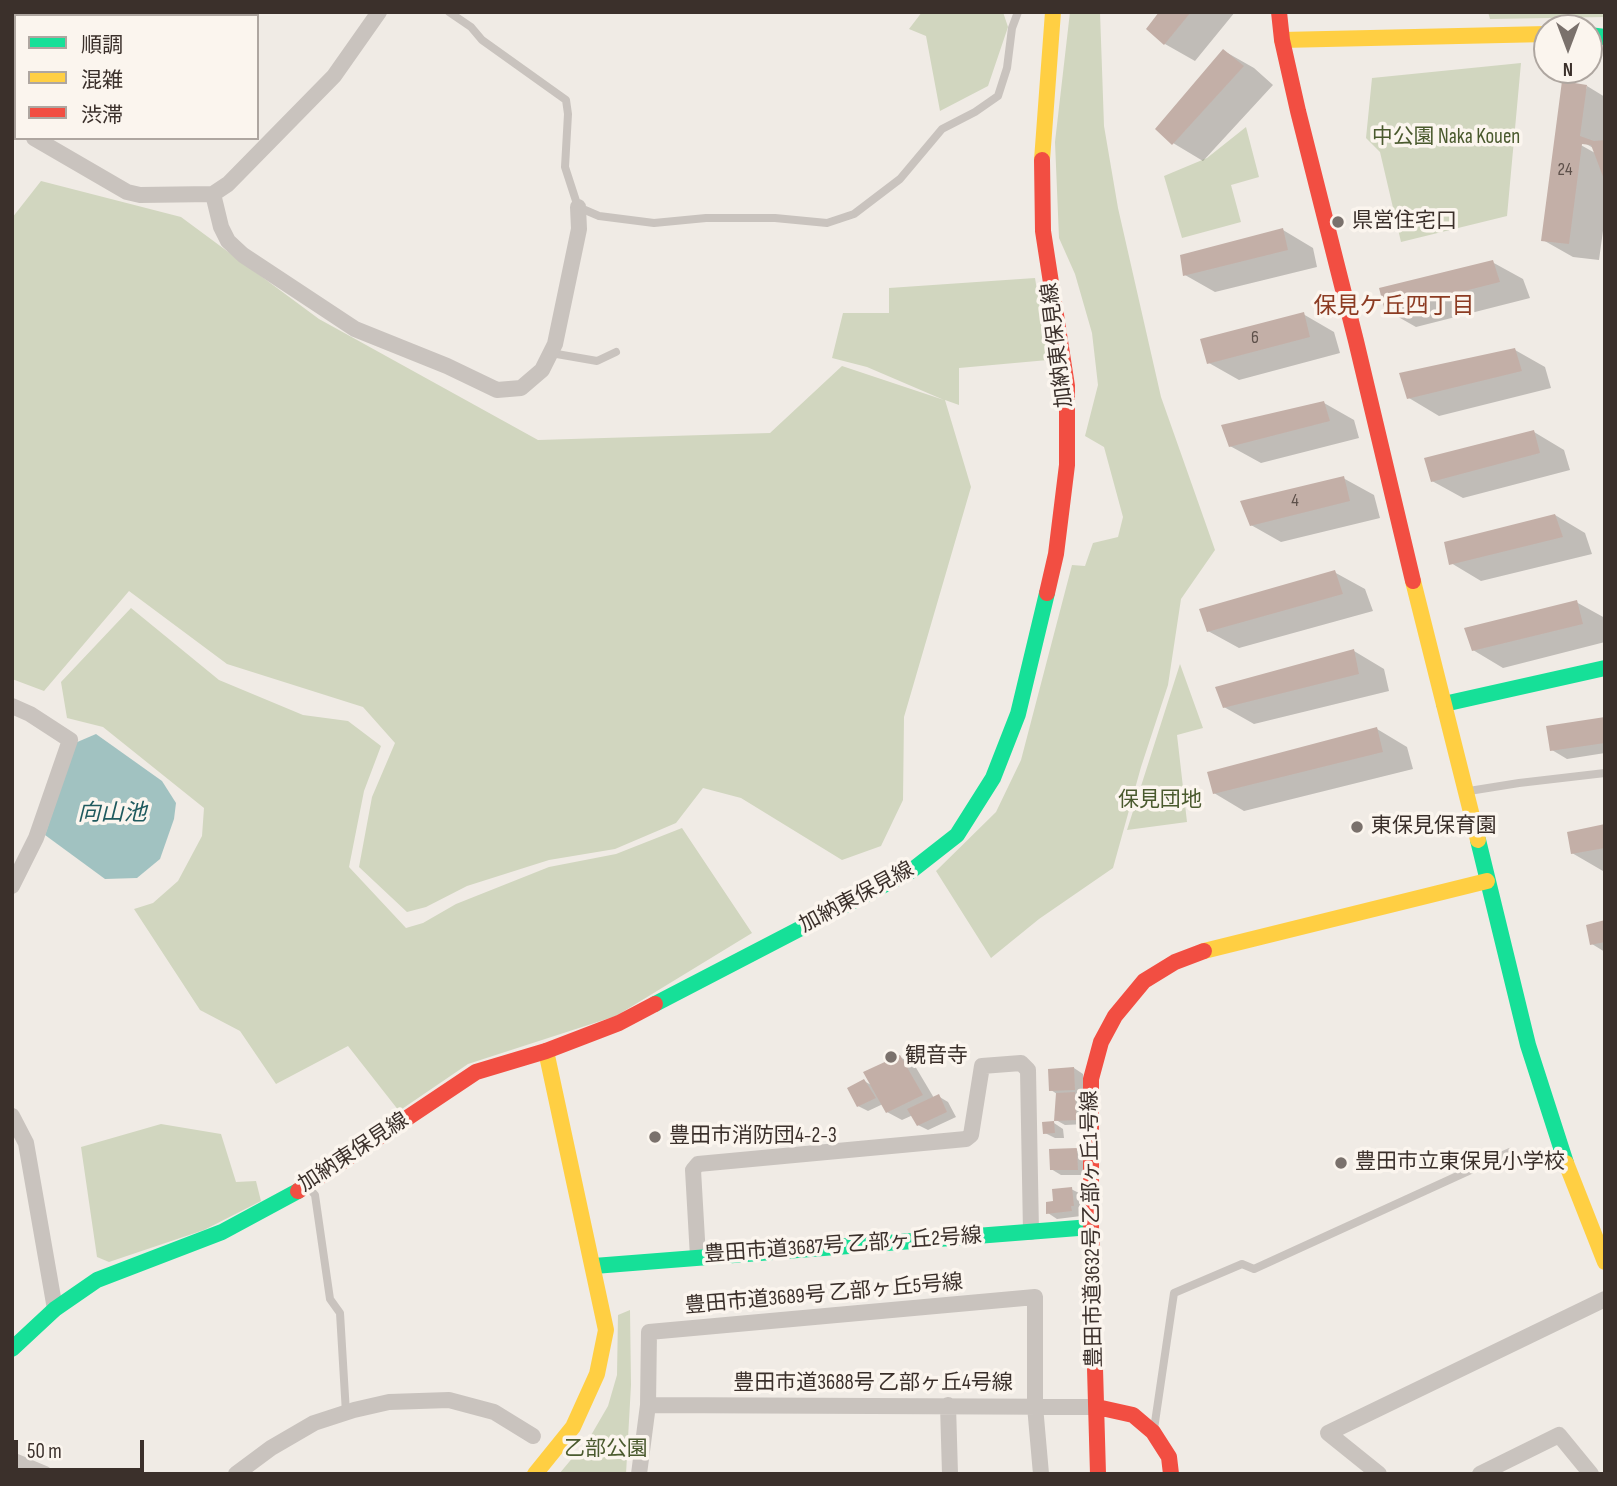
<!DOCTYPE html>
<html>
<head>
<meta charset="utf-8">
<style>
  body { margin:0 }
  #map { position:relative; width:1617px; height:1486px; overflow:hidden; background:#f0ebe5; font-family:"Sofia Sans Condensed","Noto Sans JP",sans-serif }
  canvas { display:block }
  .frame { position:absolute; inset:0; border:14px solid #3b302b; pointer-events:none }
  .legend { position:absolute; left:14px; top:14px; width:245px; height:126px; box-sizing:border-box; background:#fbf5ee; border:2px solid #aea6a0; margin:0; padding:9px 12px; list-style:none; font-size:21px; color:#3b302b }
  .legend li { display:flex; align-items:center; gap:14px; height:35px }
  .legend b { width:35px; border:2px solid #aea6a0 }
  .north { position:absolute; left:1533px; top:14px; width:70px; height:70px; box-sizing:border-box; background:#fbf5ee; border:2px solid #aea6a0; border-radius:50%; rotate:180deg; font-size:19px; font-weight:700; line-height:28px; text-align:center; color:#3b302b }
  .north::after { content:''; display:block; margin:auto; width:24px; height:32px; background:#7a716c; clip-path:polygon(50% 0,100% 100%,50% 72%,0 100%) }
  .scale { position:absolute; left:14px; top:1440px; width:130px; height:32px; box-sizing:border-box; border:4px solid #3b302b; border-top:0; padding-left:9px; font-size:21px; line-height:24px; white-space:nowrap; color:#3b302b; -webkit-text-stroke:5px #fbf5ee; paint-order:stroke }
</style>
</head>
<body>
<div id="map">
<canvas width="1617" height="1486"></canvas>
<div class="frame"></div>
<ul class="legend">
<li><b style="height:9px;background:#16e098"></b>順調</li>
<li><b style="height:9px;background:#ffcf43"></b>混雑</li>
<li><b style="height:9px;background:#f24e42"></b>渋滞</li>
</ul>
<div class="north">N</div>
<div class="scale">50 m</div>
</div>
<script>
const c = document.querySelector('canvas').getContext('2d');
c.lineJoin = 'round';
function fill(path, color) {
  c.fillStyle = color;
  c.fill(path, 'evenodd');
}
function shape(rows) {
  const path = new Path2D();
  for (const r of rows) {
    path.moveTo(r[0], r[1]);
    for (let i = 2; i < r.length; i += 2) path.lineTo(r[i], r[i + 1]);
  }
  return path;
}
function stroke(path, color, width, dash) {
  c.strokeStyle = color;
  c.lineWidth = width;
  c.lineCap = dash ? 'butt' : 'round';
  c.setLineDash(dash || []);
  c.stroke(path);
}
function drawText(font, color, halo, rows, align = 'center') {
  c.font = font + ' "Sofia Sans Condensed","Noto Sans JP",sans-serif';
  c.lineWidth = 7;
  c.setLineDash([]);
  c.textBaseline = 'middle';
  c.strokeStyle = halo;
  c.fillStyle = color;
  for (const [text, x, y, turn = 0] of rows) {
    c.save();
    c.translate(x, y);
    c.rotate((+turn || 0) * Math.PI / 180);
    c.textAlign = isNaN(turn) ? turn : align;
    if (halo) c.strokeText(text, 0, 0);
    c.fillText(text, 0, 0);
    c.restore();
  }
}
fill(shape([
  [922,12,1003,12,1008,27,988,86,940,111,926,36,909,29],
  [1070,12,1100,12,1104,126,1118,208,1161,397,1215,550,1181,599,1168,685,1141,767,1113,868,1039,919,991,958,936,871,996,812,1021,760,1072,565,1085,566,1093,543,1118,537,1123,517,1104,447,1085,436,1098,385,1092,333,1075,274,1059,238,1055,142],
  [1488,12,1605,12,1605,17,1490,19],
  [1521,63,1507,216,1401,242,1380,152,1366,138,1372,78],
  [1246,127,1259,177,1231,185,1241,222,1182,238,1164,176,1207,158],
  [41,181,181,217,319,319,538,440,770,433,842,366,944,400,867,367,832,358,843,313,889,313,889,288,1035,278,1048,360,959,368,959,405,945,400,971,487,904,717,903,800,881,846,842,860,741,798,703,788,676,823,615,849,549,860,467,886,426,907,407,912,359,867,372,797,395,743,363,707,227,664,129,591,44,691,12,679,12,218],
  [131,608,219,680,303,715,348,721,381,746,364,791,349,867,406,928,423,923,456,904,549,867,616,854,682,828,752,933,616,1016,468,1064,399,1111,348,1046,276,1084,240,1031,200,1010,134,909,153,903,178,881,202,836,204,808,103,727,67,718,61,682],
  [1180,664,1203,728,1177,735,1187,822,1127,830],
  [161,1124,221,1134,236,1182,256,1181,261,1201,204,1230,109,1262,97,1257,81,1147],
  [630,1310,631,1385,626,1474,559,1474,590,1437,608,1406,617,1375,618,1315]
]), '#d1d6bf');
fill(shape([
  [96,734,162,781,176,803,174,819,160,859,137,878,105,879,45,835,75,743]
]), '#a1c2c1');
fill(shape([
  [1161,12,1235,12,1195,61,1165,44],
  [1224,51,1254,68,1273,85,1203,161,1173,143],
  [1587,86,1605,97,1605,216,1599,260,1573,257,1543,240],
  [1581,141,1595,149,1595,153,1579,144],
  [1283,230,1313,248,1317,267,1215,292,1185,275],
  [1492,262,1523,279,1530,298,1416,327,1386,310],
  [1303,314,1334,332,1340,353,1239,380,1209,363],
  [1515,350,1545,367,1551,388,1439,416,1409,398],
  [1324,403,1354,420,1359,438,1261,463,1230,446],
  [1534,432,1564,450,1570,470,1463,498,1432,481],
  [1343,478,1374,495,1380,518,1281,542,1251,525],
  [1555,515,1585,533,1592,554,1481,581,1451,563],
  [1334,572,1365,589,1373,611,1239,648,1208,631],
  [1576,602,1605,618,1605,642,1503,668,1473,650],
  [1354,651,1384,669,1389,691,1254,724,1224,707],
  [1605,719,1605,753,1567,759,1552,750],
  [1377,729,1407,747,1413,769,1244,811,1214,793],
  [1605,826,1605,870,1603,871,1572,853],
  [1605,921,1605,952,1592,944],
  [900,1057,915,1066,934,1098,938,1096,948,1102,956,1117,928,1130,918,1125,913,1115,902,1120,887,1112,883,1104,868,1111,858,1106,864,1081,873,1086],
  [1074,1068,1083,1074,1084,1094,1077,1095,1084,1099,1086,1124,1065,1125,1056,1120,1057,1094,1051,1090],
  [1054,1123,1063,1129,1064,1138,1055,1138,1045,1133],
  [1076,1150,1086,1155,1087,1175,1061,1175,1051,1169],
  [1071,1189,1081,1194,1081,1216,1057,1219,1048,1213,1054,1202]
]), '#0003');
fill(shape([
  [1159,12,1191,12,1164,45,1146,29],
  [1223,49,1244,66,1172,145,1155,129],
  [1562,81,1587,85,1580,136,1594,141,1605,140,1605,182,1591,145,1582,144,1569,244,1541,241],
  [1283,228,1288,250,1183,276,1180,255],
  [1493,260,1500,282,1385,311,1379,288],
  [1304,312,1310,337,1207,364,1200,339],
  [1515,348,1522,371,1407,399,1399,373],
  [1324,401,1330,421,1229,447,1221,425],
  [1534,430,1540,453,1431,482,1424,458],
  [1344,476,1350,501,1250,526,1240,501],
  [1555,514,1563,537,1449,565,1444,542],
  [1335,570,1343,594,1207,632,1199,609],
  [1577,600,1583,624,1472,651,1464,628],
  [1354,649,1359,674,1223,708,1215,687],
  [1605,717,1605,743,1550,751,1546,726],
  [1377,727,1383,752,1213,794,1207,772],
  [1605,824,1605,848,1571,854,1567,832],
  [1605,920,1605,942,1590,945,1586,925],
  [900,1055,923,1095,886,1113,863,1072],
  [1074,1067,1075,1090,1049,1091,1048,1069],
  [864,1079,876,1098,857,1107,847,1088],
  [1075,1092,1077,1120,1054,1121,1056,1093],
  [939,1094,947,1112,917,1126,907,1109],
  [1054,1121,1055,1133,1043,1134,1042,1122],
  [1077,1148,1078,1170,1050,1170,1049,1149],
  [1072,1187,1074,1206,1071,1206,1072,1211,1046,1214,1046,1202,1053,1201,1052,1189]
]), '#c3afa7');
stroke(shape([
  [449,12,471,27,482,40,566,100,568,114,565,167,578,207,599,216,654,223,706,218,775,218,827,223,854,214,900,179,942,129,975,112,998,96,1007,68,1012,28,1018,12],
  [551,353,597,361,616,352],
  [1469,791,1519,783,1605,773],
  [309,1188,315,1195,330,1299,340,1313,346,1413],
  [1154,1429,1174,1293,1242,1264,1254,1269,1510,1152]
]), '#c9c3be', 8);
stroke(shape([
  [12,121,16,125],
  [34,138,127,192,140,195,213,194,228,184,334,76,379,12],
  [213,194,221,227,228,241,243,255,355,329,447,366,497,390,521,388,542,370,555,344,579,229,578,207],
  [12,706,30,714,70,740,36,838,12,886],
  [12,1116,26,1143,55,1309],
  [698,1257,693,1170,698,1164,966,1139,971,1135,982,1066,1021,1063,1028,1070,1031,1232],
  [648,1405,1097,1407],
  [948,1405,950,1474],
  [12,1460,45,1474],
  [236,1474,271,1448,314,1423,354,1410,389,1402,449,1400,494,1412,533,1436],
  [639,1474,648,1405,649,1332,1035,1297,1035,1406,1041,1474],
  [1379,1474,1328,1433,1605,1299],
  [1480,1474,1559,1435,1591,1474]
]), '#c9c3be', 16);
stroke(shape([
  [1589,35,1605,37],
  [1444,704,1605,668],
  [1478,840,1528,1045,1566,1163],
  [655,1004,911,871,957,835,993,778,1018,714,1047,593],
  [594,1266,1091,1227],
  [12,1349,55,1309,97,1280,222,1232,298,1191]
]), '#16e098', 16);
stroke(shape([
  [1282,40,1547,34],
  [1042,160,1053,12],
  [1413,581,1478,840],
  [1204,951,1487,881],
  [1566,1163,1605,1262],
  [535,1474,573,1427,597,1374,606,1330,546,1051]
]), '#ffcf43', 16);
stroke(shape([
  [1279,12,1282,40,1298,111,1356,341,1413,581],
  [1042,160,1043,231,1067,386,1067,465,1056,554,1047,593],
  [298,1191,476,1072,546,1051,619,1023,655,1004],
  [1097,1407,1133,1415,1153,1432,1169,1457,1171,1474],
  [1098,1474,1091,1227,1091,1079,1101,1042,1115,1016,1144,981,1175,962,1204,951]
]), '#f24e42', 16);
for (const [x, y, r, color] of [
  [1338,222,7,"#7a716c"],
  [1357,827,7,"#7a716c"],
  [891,1057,7,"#7a716c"],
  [655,1137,7,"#7a716c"],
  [1341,1163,7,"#7a716c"]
]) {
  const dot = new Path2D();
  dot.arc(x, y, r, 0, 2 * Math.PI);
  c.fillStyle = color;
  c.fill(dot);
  stroke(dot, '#fbf5ee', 2.5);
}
drawText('18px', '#5d504a', null, [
  ["24",1565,170],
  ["6",1255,338],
  ["4",1295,501]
]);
drawText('21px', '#4a5a2e', '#fbf5ee', [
  ["中公園 Naka Kouen",1446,138],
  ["保見団地",1160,801],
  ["乙部公園",606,1450]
]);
drawText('21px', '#3b302b', '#fbf5ee', [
  ["県営住宅口",1352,222],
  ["東保見保育園",1371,827],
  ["観音寺",905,1057],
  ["豊田市消防団4-2-3",669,1137],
  ["豊田市立東保見小学校",1355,1163]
], 'left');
drawText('21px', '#3b302b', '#fbf5ee', [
  ["加納東保見線",1058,345,-97],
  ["加納東保見線",857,898,-28],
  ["加納東保見線",354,1153,-33],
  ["豊田市道3632号 乙部ヶ丘1号線",1093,1229,-91],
  ["豊田市道3687号 乙部ヶ丘2号線",843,1246,-4],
  ["豊田市道3689号 乙部ヶ丘5号線",824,1295,-5],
  ["豊田市道3688号 乙部ヶ丘4号線",873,1384]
]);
drawText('23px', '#8c3b22', '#fbf5ee', [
  ["保見ケ丘四丁目",1394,307]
]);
drawText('italic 23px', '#1f5a5e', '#fbf5ee', [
  ["向山池",112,814]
]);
</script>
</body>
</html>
